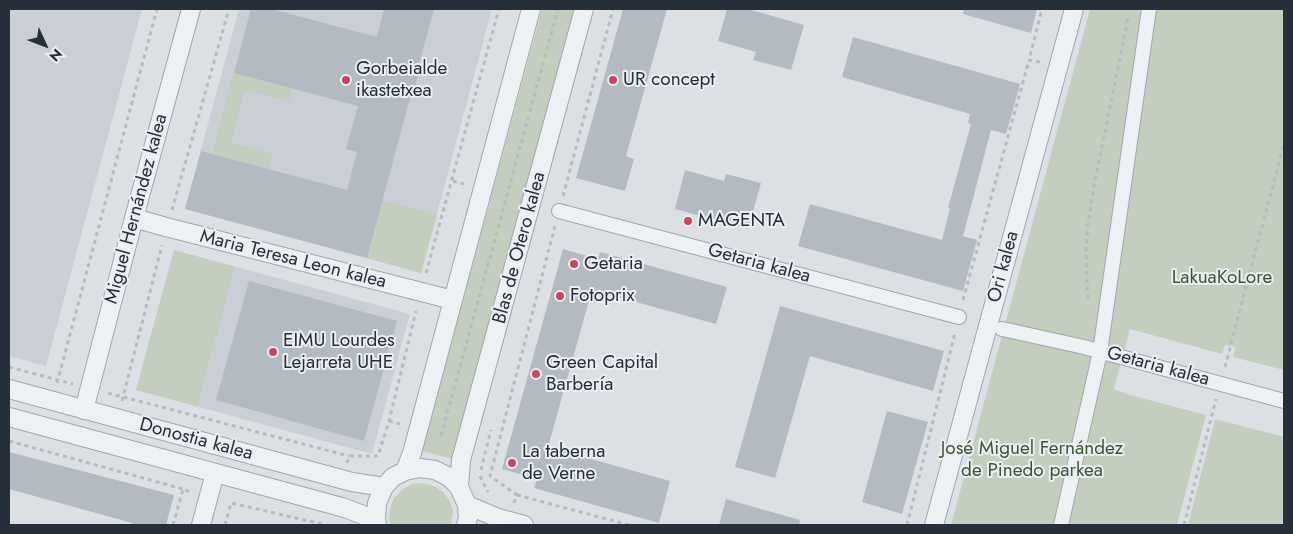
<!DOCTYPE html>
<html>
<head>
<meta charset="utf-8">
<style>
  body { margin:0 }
  #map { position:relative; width:1293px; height:534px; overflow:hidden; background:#dce0e5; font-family:Jost,sans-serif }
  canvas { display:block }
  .frame { position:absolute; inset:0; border:10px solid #272f3a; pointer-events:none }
  .north { position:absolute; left:20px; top:20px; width:50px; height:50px; -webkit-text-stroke:4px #ebeff3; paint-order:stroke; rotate:133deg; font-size:14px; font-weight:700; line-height:20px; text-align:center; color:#272f3a }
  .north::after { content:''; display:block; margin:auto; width:18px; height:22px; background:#272f3a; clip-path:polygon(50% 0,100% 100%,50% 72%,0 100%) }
</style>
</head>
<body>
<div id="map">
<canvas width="1293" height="534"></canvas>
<div class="frame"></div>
<div class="north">N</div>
</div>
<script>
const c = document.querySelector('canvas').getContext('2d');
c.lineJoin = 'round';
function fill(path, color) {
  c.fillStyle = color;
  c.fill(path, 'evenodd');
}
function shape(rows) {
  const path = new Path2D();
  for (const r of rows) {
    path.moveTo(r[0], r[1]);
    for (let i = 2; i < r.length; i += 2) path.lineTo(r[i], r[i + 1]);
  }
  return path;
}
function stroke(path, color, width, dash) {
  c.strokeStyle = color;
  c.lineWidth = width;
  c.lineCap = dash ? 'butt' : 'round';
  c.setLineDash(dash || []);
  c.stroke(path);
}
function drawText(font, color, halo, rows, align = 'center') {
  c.font = font + ' Jost,sans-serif';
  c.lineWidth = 4;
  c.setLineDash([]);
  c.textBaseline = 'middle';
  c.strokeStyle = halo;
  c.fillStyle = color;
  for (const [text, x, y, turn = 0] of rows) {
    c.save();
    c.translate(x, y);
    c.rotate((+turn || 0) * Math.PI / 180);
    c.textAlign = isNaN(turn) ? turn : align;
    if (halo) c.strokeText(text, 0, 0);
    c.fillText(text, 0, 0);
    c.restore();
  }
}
fill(shape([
  [9,9,142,9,46,366,9,356],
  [239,9,492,9,421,273,185,209],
  [174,250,410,314,372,454,136,390]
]), '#cacfd6');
fill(shape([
  [542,9,575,9,453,459,422,451],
  [1090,9,1284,9,1284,370,1233,357,1235,347,1225,345,1222,354,1130,329,1114,389,1130,395,1206,415,1177,525,951,525],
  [234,73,292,88,289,101,244,90,231,143,273,154,269,169,212,155],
  [382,200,437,215,421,273,367,258],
  [174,250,235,267,197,406,136,390],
  [1215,419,1284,437,1284,515,1282,525,1188,525],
  [423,483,434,486,443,492,449,500,453,510,451,525,391,525,389,519,390,508,394,498,402,490,412,484]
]), '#c3cebe');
fill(shape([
  [251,9,271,9,377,37,384,9,434,9,417,71,419,71,412,98,410,98,367,258,185,209,201,151,347,190,357,152,346,149,358,106,234,73],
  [623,9,667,9,626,156,634,159,625,191,576,178],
  [727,9,748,9,804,25,791,70,753,60,756,52,718,41],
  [964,9,1037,9,1031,33,963,14],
  [853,37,1020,84,1006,134,991,130,963,236,977,240,963,291,798,246,810,204,942,240,950,208,948,208,971,124,968,123,970,114,842,77],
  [685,170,724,181,726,174,761,183,748,229,675,209],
  [563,249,598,259,600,252,727,287,716,324,592,290,548,447,670,481,659,523,534,488,537,479,502,469],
  [249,281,397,321,364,441,216,400],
  [780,306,944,351,933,391,810,356,775,478,735,467],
  [887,411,928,422,902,514,862,502],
  [9,452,174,495,166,525,131,525,132,523,9,489],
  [726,499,800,520,799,525,719,525]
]), '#b4bac1');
const pedestrian = shape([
  [559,211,959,317],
  [1002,329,1084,347,1284,401],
  [1061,525,1100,352,1149,9]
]);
const minor = shape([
  [134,218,166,227,453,300],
  [9,389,352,482,384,487],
  [84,410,134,218,191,9],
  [9,417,345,508,376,520],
  [405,471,412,453,531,9],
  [459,487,461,460,584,9],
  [467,505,498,518,524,525],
  [201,525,215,473],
  [377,525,376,520,377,503,384,487,393,477,405,471,420,468,435,470,449,477,459,487,467,505,468,518,466,525],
  [934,525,1074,9]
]);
stroke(pedestrian, '#a2a7ae', 16);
stroke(minor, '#a2a7ae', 20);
stroke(shape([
  [1040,62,1029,60,1042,9],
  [453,181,464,184],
  [563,196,613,9],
  [172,210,229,9],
  [426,273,499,9],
  [1088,299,1086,250,1088,224,1094,186,1128,19],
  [963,300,1029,60],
  [9,367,73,384],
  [1225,367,1284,143],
  [57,383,157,9],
  [108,393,349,456],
  [122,401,162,245],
  [389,421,400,424],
  [441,436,558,9],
  [9,441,183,489],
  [347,463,349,456,378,456,389,421,416,311],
  [481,470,491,430],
  [480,476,488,492],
  [517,495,629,525],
  [514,503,517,495,490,476,555,226],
  [173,525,183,489,190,492],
  [225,525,231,503,326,525],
  [907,525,955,333],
  [1184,525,1216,399]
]), '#b6bbc0', 3, [4, 4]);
stroke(pedestrian, '#eef1f4', 14);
stroke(minor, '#eef1f4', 18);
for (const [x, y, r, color] of [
  [346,80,5,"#c34864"],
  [613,80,5,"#c34864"],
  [688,221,5,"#c34864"],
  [574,264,5,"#c34864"],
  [560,296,5,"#c34864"],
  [273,352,5,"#c34864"],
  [536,374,5,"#c34864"],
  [512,463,5,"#c34864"]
]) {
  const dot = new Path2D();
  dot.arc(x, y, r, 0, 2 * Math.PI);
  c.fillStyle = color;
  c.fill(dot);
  stroke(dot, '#ebeff3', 2);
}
drawText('19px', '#272f3a', '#ebeff3', [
  ["Gorbeialde",356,69],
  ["ikastetxea",356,91],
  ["UR concept",623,80],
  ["MAGENTA",698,221],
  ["Getaria",584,264],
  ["Fotoprix",570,296],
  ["EIMU Lourdes",283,341],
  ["Lejarreta UHE",283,363],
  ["Green Capital",546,363],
  ["Barbería",546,385],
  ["La taberna",522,452],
  ["de Verne",522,474]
], 'left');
drawText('19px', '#272f3a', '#ebeff3', [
  ["Miguel Hernández kalea",137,209,-75],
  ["Blas de Otero kalea",520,248,-75],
  ["Maria Teresa Leon kalea",293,260,14],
  ["Getaria kalea",759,264,15],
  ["Ori kalea",1004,267,-75],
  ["Getaria kalea",1158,367,15],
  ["Donostia kalea",196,440,15]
]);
drawText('19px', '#3e5535', '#ebeff3', [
  ["LakuaKoLore",1222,278],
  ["José Miguel Fernández",1032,449],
  ["de Pinedo parkea",1032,471]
]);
</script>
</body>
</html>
